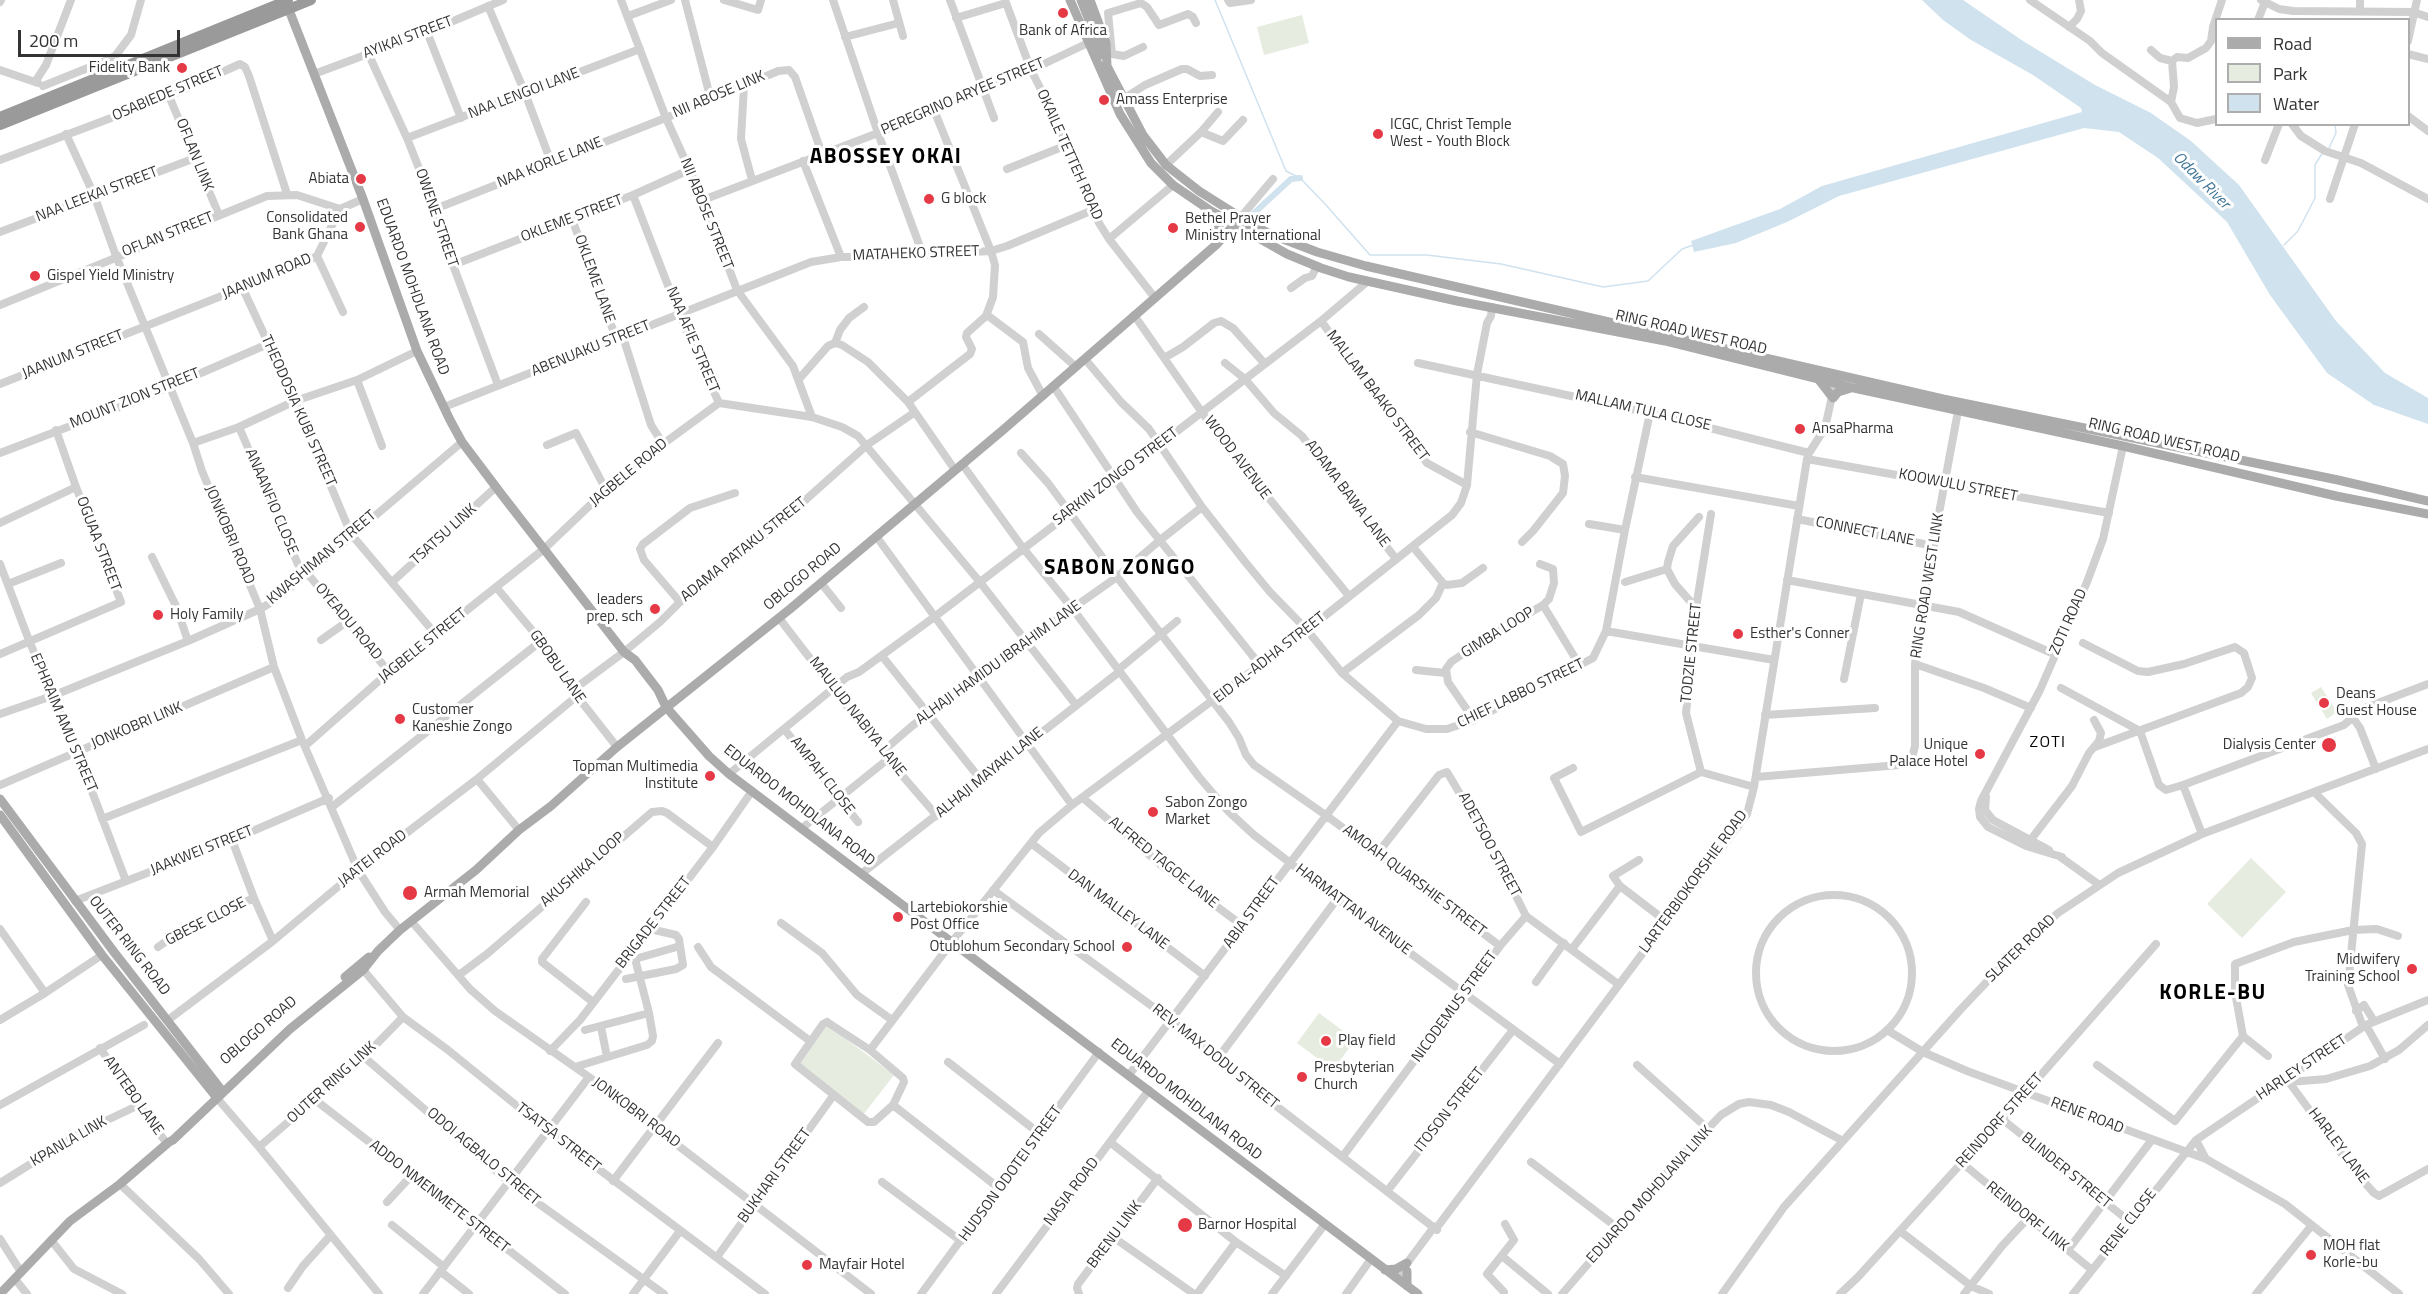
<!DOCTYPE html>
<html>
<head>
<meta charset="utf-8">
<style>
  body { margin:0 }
  #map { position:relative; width:2428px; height:1294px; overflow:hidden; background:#fff; font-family:"Titillium Web",sans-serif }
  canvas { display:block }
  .legend { position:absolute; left:2215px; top:18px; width:195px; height:108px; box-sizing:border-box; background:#fff; border:2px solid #adadad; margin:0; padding:8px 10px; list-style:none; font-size:18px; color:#333 }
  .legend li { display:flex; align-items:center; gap:12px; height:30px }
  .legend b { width:30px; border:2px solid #adadad }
  .scale { position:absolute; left:18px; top:30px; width:162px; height:27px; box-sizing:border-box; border:3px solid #333; border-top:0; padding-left:8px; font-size:18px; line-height:21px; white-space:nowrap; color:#333; -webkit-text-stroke:4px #fff; paint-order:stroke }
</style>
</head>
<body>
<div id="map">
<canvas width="2428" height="1294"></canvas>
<ul class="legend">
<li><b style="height:8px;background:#ababab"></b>Road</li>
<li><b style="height:16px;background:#e6ecdf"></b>Park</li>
<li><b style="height:16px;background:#cfe2ee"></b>Water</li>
</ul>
<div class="scale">200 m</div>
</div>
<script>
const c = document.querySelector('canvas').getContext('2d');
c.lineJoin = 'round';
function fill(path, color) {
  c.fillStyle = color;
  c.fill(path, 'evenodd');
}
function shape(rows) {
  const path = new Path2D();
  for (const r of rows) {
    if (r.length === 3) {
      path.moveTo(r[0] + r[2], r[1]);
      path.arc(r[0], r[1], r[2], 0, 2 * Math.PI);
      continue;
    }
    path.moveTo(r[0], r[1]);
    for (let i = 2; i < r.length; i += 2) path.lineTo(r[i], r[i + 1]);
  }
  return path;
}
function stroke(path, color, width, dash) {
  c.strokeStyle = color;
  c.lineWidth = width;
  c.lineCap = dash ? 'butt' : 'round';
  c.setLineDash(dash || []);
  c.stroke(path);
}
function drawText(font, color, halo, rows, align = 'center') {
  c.font = font + ' "Titillium Web",sans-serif';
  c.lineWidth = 6;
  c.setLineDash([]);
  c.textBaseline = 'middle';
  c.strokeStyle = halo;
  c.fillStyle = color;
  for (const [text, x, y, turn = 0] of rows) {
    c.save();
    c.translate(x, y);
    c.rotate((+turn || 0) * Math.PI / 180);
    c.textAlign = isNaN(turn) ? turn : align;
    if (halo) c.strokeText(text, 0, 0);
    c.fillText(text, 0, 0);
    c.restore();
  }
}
fill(shape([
  [1302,15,1309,43,1264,55,1257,27],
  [2321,687,2337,712,2327,719,2311,693],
  [2251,858,2286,892,2242,938,2207,904],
  [1319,1013,1355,1040,1333,1070,1297,1043],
  [826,1024,894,1075,863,1115,796,1065]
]), '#e6ecdf');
fill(shape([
  [1922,0,1963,0,2023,41,2095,85,2151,113,2191,141,2239,185,2336,321,2385,373,2428,398,2428,424,2374,405,2327,373,2270,295,2227,222,2158,158,2119,132,2084,128,1839,196,1787,222,1736,243,1694,252,1691,241,1780,209,1822,186,2082,112,2081,108,2033,75,1971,40,1943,20]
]), '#cfe2ee');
stroke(shape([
  [1215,0,1286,171,1300,178,1326,205,1370,255,1427,255,1501,264,1603,287,1648,281,1682,249,1693,245],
  [2329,148,2336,133,2335,124],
  [2284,245,2298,231,2315,198,2315,165,2323,152]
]), '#cfe2ee', 1.5);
stroke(shape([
  [1253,214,1291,179,1300,178]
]), '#cfe2ee', 6);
stroke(shape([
  [621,0,666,118,703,200,737,290,793,366,812,417],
  [685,0,711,100],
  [724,0,758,10,761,0],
  [833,0,878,133,923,255],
  [893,0,903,36],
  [950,0,994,118],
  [1005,0,1031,70,1054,115,1099,223,1109,239,1155,298],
  [1228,0,1230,3,1251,0],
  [2030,0,2090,41,2102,53,2171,102,2180,118,2197,123,2216,119],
  [2261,0,2279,9,2293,11,2413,12,2428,17],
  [2360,0,2360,11],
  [0,2,1,0],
  [488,6,525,93,551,162],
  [628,16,671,0],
  [956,18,1006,3],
  [2258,20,2265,2],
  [2069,27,2077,19,2081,11,2079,0],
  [427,32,461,118],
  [845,37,899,23],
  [2408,41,2417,0],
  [1143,47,1124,56,1112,54,1108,13,1141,3,1147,7,1159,25,1188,14,1193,17,1196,23],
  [2151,50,2160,58,2172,61],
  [368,53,407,138,435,209,452,255,453,265,498,385],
  [2408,54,2428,59],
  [2172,61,2177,57,2188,58,2206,48,2211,41,2213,27,2222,0],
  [0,70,38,83],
  [314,74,427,32,503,0],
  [35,82,46,65,71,0],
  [43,86,110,59,116,55,131,35,141,0],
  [744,86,741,139,752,180],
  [169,96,219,215],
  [1123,99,1145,85,1182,69,1187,69,1200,76,1212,75],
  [2171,102,2174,87,2172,61],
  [2408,116,2428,131],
  [2292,124,2301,136,2325,151,2361,163,2428,199],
  [1201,132,1223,141,1243,120],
  [66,134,94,195,116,256,193,443,202,471,260,609,274,667,302,740,358,870,385,912,400,930],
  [407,138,640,49],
  [0,160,169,96,240,64,245,67,249,76,287,194],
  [2265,160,2279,124],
  [803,161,841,257],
  [1166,165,1201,132,1218,112],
  [1007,169,1067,145],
  [633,195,679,314,719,403],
  [2330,199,2355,124],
  [703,200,878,133,983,87,1031,70,1088,43],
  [435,209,711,100,778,71,789,70,795,77,822,154],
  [1240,218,1273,179],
  [572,219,616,338],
  [0,232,195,158],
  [1109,239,1173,185],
  [317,256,343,312],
  [453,265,633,195,689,170],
  [1291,288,1305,278,1312,276,1317,266],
  [243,289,295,401,351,534,437,636],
  [0,305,267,196,297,195,340,209],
  [987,315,1023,342,1028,368,1043,396],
  [1134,315,1222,441,1349,596],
  [1321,321,1427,463,1467,485],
  [1039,334,1076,367],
  [623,337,651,425,663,444],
  [835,343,840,330,849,318,864,307],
  [1164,358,1183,347,1214,323,1221,321,1233,328,1265,364],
  [1085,359,1121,402,1149,429,1202,507,1246,563,1270,592,1307,630,1342,673,1398,721,1426,729,1447,729,1474,720,1593,658,1606,631,1625,530,1650,413],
  [1225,363,1245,379,1274,413,1302,436,1396,559],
  [1418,363,1650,413,1809,453],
  [799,379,828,346,835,343,842,345,868,362,908,402,955,470],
  [357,380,382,446],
  [0,384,302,264,317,256,340,209,363,199],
  [1054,387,1137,512,1260,665],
  [908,402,970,354,972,349,966,337,967,333,986,316,993,297,995,265,991,251,934,110],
  [719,403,812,417,842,427,858,436,979,581,1076,705],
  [444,407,811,262,841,257,880,257,991,251,1007,246,1093,210],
  [239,427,303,576],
  [1470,432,1550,456,1563,464,1565,476,1563,493,1533,531,1522,542],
  [193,443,239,427,295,401,357,380,417,351],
  [547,445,576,433,606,490],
  [0,453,141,399,268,344],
  [1021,453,1048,483,1117,577,1229,722,1239,738,1246,755,1254,765,1327,816,1500,946],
  [1807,459,2109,513],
  [962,464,1023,548,1072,608,1199,777,1228,811,1254,835,1337,899,1560,1064],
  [1635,477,1799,506],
  [1797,519,1934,546],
  [0,523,76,487],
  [1589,524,1625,530],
  [876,536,1072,805],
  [1413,547,1443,583,1447,585,1462,583,1483,568],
  [152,557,176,606,188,641],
  [0,564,30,643,77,752,126,881],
  [307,573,389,672],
  [1787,580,1959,612,2054,654],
  [392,582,496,487],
  [1625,582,1667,569],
  [821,583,841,608],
  [8,584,61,563],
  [496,587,541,641,577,696,617,747],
  [680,602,644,560,640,549,643,544,690,508,735,493],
  [1543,605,1580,666],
  [1696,608,1675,584,1667,569,1668,562,1673,546,1699,517],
  [779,618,882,752,937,816],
  [1606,631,1774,660],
  [321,640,348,621],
  [2083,643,2138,671,2148,672,2184,664,2235,647,2244,653,2252,678,2248,687,2241,693,2095,747],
  [0,654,121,602,76,487,56,430],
  [882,656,981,780],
  [1915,664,1984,688,2031,708],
  [1118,670,1177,621],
  [1416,670,1445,673],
  [1342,673,1419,615,1436,598,1443,583],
  [1844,679,1861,594],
  [2061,688,2140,731,2159,785,2166,790,2183,785,2344,725,2362,709,2428,684],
  [573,690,624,652,660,622,680,602,774,528,867,445,915,412],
  [0,714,52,696,188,641,260,609,277,599,462,442],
  [1765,715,1875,708],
  [2353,718,2360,728,2376,769],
  [1474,720,1448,682,1446,669,1451,662,1482,641,1543,605,1549,599,1554,583,1553,569,1540,564],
  [785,730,858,822],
  [305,746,389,672,544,549,606,490,663,444,719,403],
  [882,752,912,726,1026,641,1117,577,1159,541,1202,507],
  [1573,768,1554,778,1581,832,1701,772],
  [1701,772,1686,713,1696,608,1711,514],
  [1701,772,1754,787],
  [729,774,847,677,859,672,933,618,1321,321,1368,281],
  [1756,777,1899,765,1912,758,1915,746,1915,664,1922,605,1958,411],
  [477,779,519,830],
  [0,785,274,667],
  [2183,785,2202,834],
  [2314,792,2356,833,2362,844,2348,985,2363,1027],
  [1986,797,1985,810,1993,820,2049,850],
  [1083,798,1161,865,1243,926],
  [332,807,541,641],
  [102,819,302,740],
  [801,829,888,759],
  [232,840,254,898,273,941],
  [2029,842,2072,786,2089,753,2099,741,2101,733,2094,720],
  [1031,843,1205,976],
  [1377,854,1439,775,1447,772,1491,846,1526,916,1618,984],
  [2059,856,2098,884],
  [2062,857,2026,846,1988,827,1980,817,1979,809,1981,801,2040,690,2087,582,2103,539,2123,446],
  [1639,860,1613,876,1620,886,1667,922],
  [861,874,1119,672],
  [993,890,1171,1020,1275,1105,1437,1230],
  [1834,973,78],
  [75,901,232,840,329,798],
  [586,902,542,959,542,962,593,1002],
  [412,922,470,989,495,1011,589,1077,871,1294],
  [781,923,822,953,857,995,892,1020],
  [0,929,45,993],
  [158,947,181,931,254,898],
  [698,947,711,967,810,1041],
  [1572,949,1620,886],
  [635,959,680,946],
  [360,966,403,1017,448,1050,548,1131,765,1294],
  [459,975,487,954,652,812,662,811,667,813,713,847],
  [626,979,676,969,683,965,679,939,676,935,650,929],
  [1536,982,1564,943],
  [2356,1011,2364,1005,2374,1021],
  [0,1020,45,993,102,955],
  [168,1020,273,941,358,870,477,779,577,696],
  [827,1022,870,1050,903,1078,904,1082,893,1105,874,1122,868,1122,795,1064,823,1024,827,1022],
  [2366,1025,2385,1059],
  [601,1027,607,1057],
  [585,1030,649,1013],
  [1887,1030,1923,1052,1967,1071,2206,1159,2285,1204,2399,1294],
  [100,1048,167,1144],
  [870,1050,952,942,1039,833,1072,805,1307,630,1452,515,1461,503,1467,485,1477,374,1487,323,1491,316,1492,307],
  [550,1051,580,1020,713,847,752,791],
  [2268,1056,2243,1036,2235,992,2235,964,2294,942,2353,930,2377,929,2398,936],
  [364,1057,510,1183,664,1294],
  [1218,1058,1337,899],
  [948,1062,1040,1134],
  [1637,1065,1708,1129],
  [2097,1065,2175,1121,2243,1036],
  [575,1067,647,1045,652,1041,653,1036,649,1013,633,951],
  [1129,1075,1398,721],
  [2286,1078,2355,1172,2374,1193,2379,1196,2428,1169],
  [2290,1082,2326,1079,2370,1066,2399,1050,2428,1025],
  [217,1098,259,1147,379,1294],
  [314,1099,565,1294],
  [0,1105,144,1025],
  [893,1105,1000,1189],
  [2002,1119,2130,1222],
  [2196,1140,2206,1159],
  [1110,1142,1236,1242,1286,1276],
  [259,1147,364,1057,403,1017],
  [1343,1156,1500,946,1526,916],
  [1531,1162,1619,1229],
  [1962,1163,2092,1270],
  [613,1181,718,1043],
  [882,1182,961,1241],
  [0,1183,82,1132,139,1105],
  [120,1184,199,1259,229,1294],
  [1388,1190,1513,1030],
  [387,1202,412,1175],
  [392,1225,444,1267],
  [1900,1231,1971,1286,1989,1294],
  [1113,1237,1194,1294],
  [0,1239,21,1272],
  [51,1240,74,1269,122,1294],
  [2068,1250,2151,1141],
  [1502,1256,1548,1294],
  [717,1257,833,1096],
  [440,1271,469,1294],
  [1396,1278,1434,1227,1438,1226,1747,814,1754,787,1807,459,1809,453,1825,428,1836,378],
  [15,1279,27,1294],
  [288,1288,303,1266,330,1236],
  [1504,1292,1487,1274,1514,1240,1505,1224],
  [423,1294,589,1077],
  [633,1294,680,1231],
  [921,1294,1099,1052],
  [996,1294,1149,1090],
  [1079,1294,1077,1288,1078,1284,1158,1178],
  [1197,1294,1236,1242],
  [1272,1294,1325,1224],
  [1346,1294,1371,1259],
  [1562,1294,1678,1160,1721,1115,1739,1104,1749,1102,1771,1105,1789,1112,1843,1141],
  [1722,1294,1784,1207,1961,1009,2016,951,2058,913,2118,873,2202,834,2428,749],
  [1840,1294,1858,1277,2026,1092,2156,944],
  [1964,1294,2002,1246,2029,1217],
  [2073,1294,2196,1140,2366,1025,2428,1000],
  [2256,1294,2312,1225]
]), '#d0d0d0', 8);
stroke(shape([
  [1070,0,1120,114,1151,163,1173,185,1211,211,1287,254,1321,268,1349,277,1457,301,1665,341,1854,388,2123,446,2336,496,2428,514],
  [1081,0,1103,55],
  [1090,0,1106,43,1107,66,1143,135,1166,165,1199,191,1253,225,1270,234,1317,252,1366,266,1943,399,2338,480,2428,501],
  [289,10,363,199,417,351,450,420,462,442,502,495,624,652,635,660,658,690,666,707,709,756,729,774,1418,1294],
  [1212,213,1219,226,1218,242],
  [1819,380,1833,398,1838,392,1851,388],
  [0,799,114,952,223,1092],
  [0,815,102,955,217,1098],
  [345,977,369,957],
  [1385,1270,1396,1269,1407,1263],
  [1407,1286,1407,1271],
  [0,1294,70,1221,120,1184,169,1142,173,1140,290,1029,363,970,378,951,400,930,476,870,519,830,551,806,617,747,790,609,1003,430,1217,244,1240,218]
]), '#ababab', 9);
stroke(shape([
  [0,117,288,0],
  [0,125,311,0]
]), '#9a9a9a', 10);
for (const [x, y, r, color] of [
  [1063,13,6,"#e63946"],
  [182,68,6,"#e63946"],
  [1104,100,6,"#e63946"],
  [1378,134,6,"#e63946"],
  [361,179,6,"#e63946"],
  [929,199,6,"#e63946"],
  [360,227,6,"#e63946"],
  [1173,228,6,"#e63946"],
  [35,276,6,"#e63946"],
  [1800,429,6,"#e63946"],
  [655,609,6,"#e63946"],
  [158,615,6,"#e63946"],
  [1738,634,6,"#e63946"],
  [2324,703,6,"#e63946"],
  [400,719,6,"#e63946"],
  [2329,745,8,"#e63946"],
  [1980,754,6,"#e63946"],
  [710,776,6,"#e63946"],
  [1153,812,6,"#e63946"],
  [410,893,8,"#e63946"],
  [898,917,6,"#e63946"],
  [1127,947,6,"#e63946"],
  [2412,969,6,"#e63946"],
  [1326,1041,6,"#e63946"],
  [1302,1077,6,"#e63946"],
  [1185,1225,8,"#e63946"],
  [2311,1255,6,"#e63946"],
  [807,1265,6,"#e63946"]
]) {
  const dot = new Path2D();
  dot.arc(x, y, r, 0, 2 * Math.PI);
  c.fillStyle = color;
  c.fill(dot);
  stroke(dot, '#fff', 2);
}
drawText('15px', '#333', '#fff', [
  ["Bank of Africa",1063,31,"center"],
  ["Fidelity Bank",170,68,"right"],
  ["Amass Enterprise",1116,100],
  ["ICGC, Christ Temple",1390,125],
  ["West - Youth Block",1390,142],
  ["Abiata",349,179,"right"],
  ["G block",941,199],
  ["Consolidated",348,218,"right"],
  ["Bank Ghana",348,235,"right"],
  ["Bethel Prayer",1185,219],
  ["Ministry International",1185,236],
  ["Gispel Yield Ministry",47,276],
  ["AnsaPharma",1812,429],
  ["leaders",643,600,"right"],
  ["prep. sch",643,617,"right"],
  ["Holy Family",170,615],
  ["Esther's Conner",1750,634],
  ["Deans",2336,694],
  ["Guest House",2336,711],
  ["Customer",412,710],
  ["Kaneshie Zongo",412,727],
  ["Unique",1968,745,"right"],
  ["Palace Hotel",1968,762,"right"],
  ["Dialysis Center",2316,745,"right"],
  ["Topman Multimedia",698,767,"right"],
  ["Institute",698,784,"right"],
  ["Sabon Zongo",1165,803],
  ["Market",1165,820],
  ["Armah Memorial",424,893],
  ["Lartebiokorshie",910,908],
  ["Post Office",910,925],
  ["Otublohum Secondary School",1115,947,"right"],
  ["Midwifery",2400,960,"right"],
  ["Training School",2400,977,"right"],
  ["Play field",1338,1041],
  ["Presbyterian",1314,1068],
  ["Church",1314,1085],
  ["Barnor Hospital",1198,1225],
  ["MOH flat",2323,1246],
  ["Korle-bu",2323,1263],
  ["Mayfair Hotel",819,1265]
], 'left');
drawText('15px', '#333', '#fff', [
  ["AYIKAI STREET",408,38,-21],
  ["OSABIEDE STREET",168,94,-23],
  ["NAA LENGOI LANE",524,94,-21],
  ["NII ABOSE LINK",719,95,-23],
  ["PEREGRINO ARYEE STREET",963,97,-23],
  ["OFLAN LINK",194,155,68],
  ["OKAILE TETTEH ROAD",1069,155,66],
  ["NAA KORLE LANE",550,163,-22],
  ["NAA LEEKAI STREET",97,195,-21],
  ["NII ABOSE STREET",706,214,68],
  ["OWENE STREET",436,218,71],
  ["OKLEME STREET",572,219,-21],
  ["OFLAN STREET",168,235,-22],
  ["MATAHEKO STREET",916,254,-2],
  ["JAANUM ROAD",267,277,-23],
  ["OKLEME LANE",594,279,70],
  ["EDUARDO MOHDLANA ROAD",412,287,70],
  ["RING ROAD WEST ROAD",1691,333,13],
  ["NAA AFIE STREET",692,340,67],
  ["ABENUAKU STREET",591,349,-22],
  ["JAANUM STREET",73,355,-22],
  ["MALLAM BAAKO STREET",1377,396,53],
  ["MOUNT ZION STREET",135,399,-22],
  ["THEODOSIA KUBI STREET",298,411,66],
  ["MALLAM TULA CLOSE",1643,411,13],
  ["RING ROAD WEST ROAD",2164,441,13],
  ["WOOD AVENUE",1237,458,53],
  ["JAGBELE ROAD",629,473,-40],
  ["SARKIN ZONGO STREET",1116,477,-37],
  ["KOOWULU STREET",1958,486,11],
  ["ADAMA BAWA LANE",1347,494,53],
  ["ANAANFIO CLOSE",271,502,67],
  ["CONNECT LANE",1865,532,11],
  ["JONKOBRI ROAD",229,535,67],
  ["TSATSU LINK",444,535,-42],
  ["OGUAA STREET",98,544,69],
  ["ADAMA PATAKU STREET",744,550,-39],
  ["KWASHIMAN STREET",322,558,-40],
  ["OBLOGO ROAD",803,577,-40],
  ["RING ROAD WEST LINK",1928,586,-81],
  ["OYEADU ROAD",348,622,50],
  ["ZOTI ROAD",2069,622,-66],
  ["GIMBA LOOP",1498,633,-32],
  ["JAGBELE STREET",423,646,-39],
  ["TODZIE STREET",1692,653,-84],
  ["EID AL-ADHA STREET",1270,658,-38],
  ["ALHAJI HAMIDU IBRAHIM LANE",999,663,-36],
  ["GBOBU LANE",557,667,55],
  ["CHIEF LABBO STREET",1521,694,-26],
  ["MAULUD NABIYA LANE",857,717,52],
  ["EPHRAIM AMU STREET",63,723,67],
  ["JONKOBRI LINK",137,726,-23],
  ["ALHAJI MAYAKI LANE",990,773,-39],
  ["AMPAH CLOSE",822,776,52],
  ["EDUARDO MOHDLANA ROAD",799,806,38],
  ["ADETSOO STREET",1489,845,62],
  ["JAAKWEI STREET",202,851,-22],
  ["JAATEI ROAD",373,859,-38],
  ["ALFRED TAGOE LANE",1163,863,39],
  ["AKUSHIKA LOOP",583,870,-41],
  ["AMOAH QUARSHIE STREET",1414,881,37],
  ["LARTERBIOKORSHIE ROAD",1694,882,-54],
  ["DAN MALLEY LANE",1118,910,37],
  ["HARMATTAN AVENUE",1353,910,37],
  ["ABIA STREET",1252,913,-54],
  ["GBESE CLOSE",206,922,-27],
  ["BRIGADE STREET",654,923,-52],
  ["OUTER RING ROAD",129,946,52],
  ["SLATER ROAD",2021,949,-44],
  ["NICODEMUS STREET",1455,1007,-54],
  ["OBLOGO ROAD",259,1031,-41],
  ["REV. MAX DODU STREET",1215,1057,39],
  ["HARLEY STREET",2302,1068,-34],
  ["OUTER RING LINK",332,1083,-42],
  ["ANTEBO LANE",133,1096,55],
  ["EDUARDO MOHDLANA ROAD",1186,1100,38],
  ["ITOSON STREET",1450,1110,-52],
  ["JONKOBRI ROAD",636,1113,37],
  ["RENE ROAD",2087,1116,21],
  ["REINDORF STREET",2000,1121,-48],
  ["TSATSA STREET",558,1138,38],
  ["KPANLA LINK",69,1142,-30],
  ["HARLEY LANE",2338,1146,53],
  ["ODOI AGBALO STREET",483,1157,40],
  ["BLINDER STREET",2066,1171,39],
  ["HUDSON ODOTEI STREET",1011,1174,-54],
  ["BUKHARI STREET",775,1176,-54],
  ["NASIA ROAD",1072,1192,-53],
  ["EDUARDO MOHDLANA LINK",1650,1195,-48],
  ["ADDO NMENMETE STREET",439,1197,38],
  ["REINDORF LINK",2027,1217,39],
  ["RENE CLOSE",2129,1223,-52],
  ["BRENU LINK",1115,1235,-53]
]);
drawText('italic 16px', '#3f7597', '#fff', [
  ["Odaw River",2201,181,45]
]);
c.letterSpacing = '1.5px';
drawText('16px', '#000', '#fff', [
  ["ZOTI",2048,743]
]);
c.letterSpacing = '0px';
c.letterSpacing = '1.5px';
drawText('bold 21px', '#000', '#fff', [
  ["ABOSSEY OKAI",886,158],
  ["SABON ZONGO",1120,569],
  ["KORLE-BU",2213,994]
]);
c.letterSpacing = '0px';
</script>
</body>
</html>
